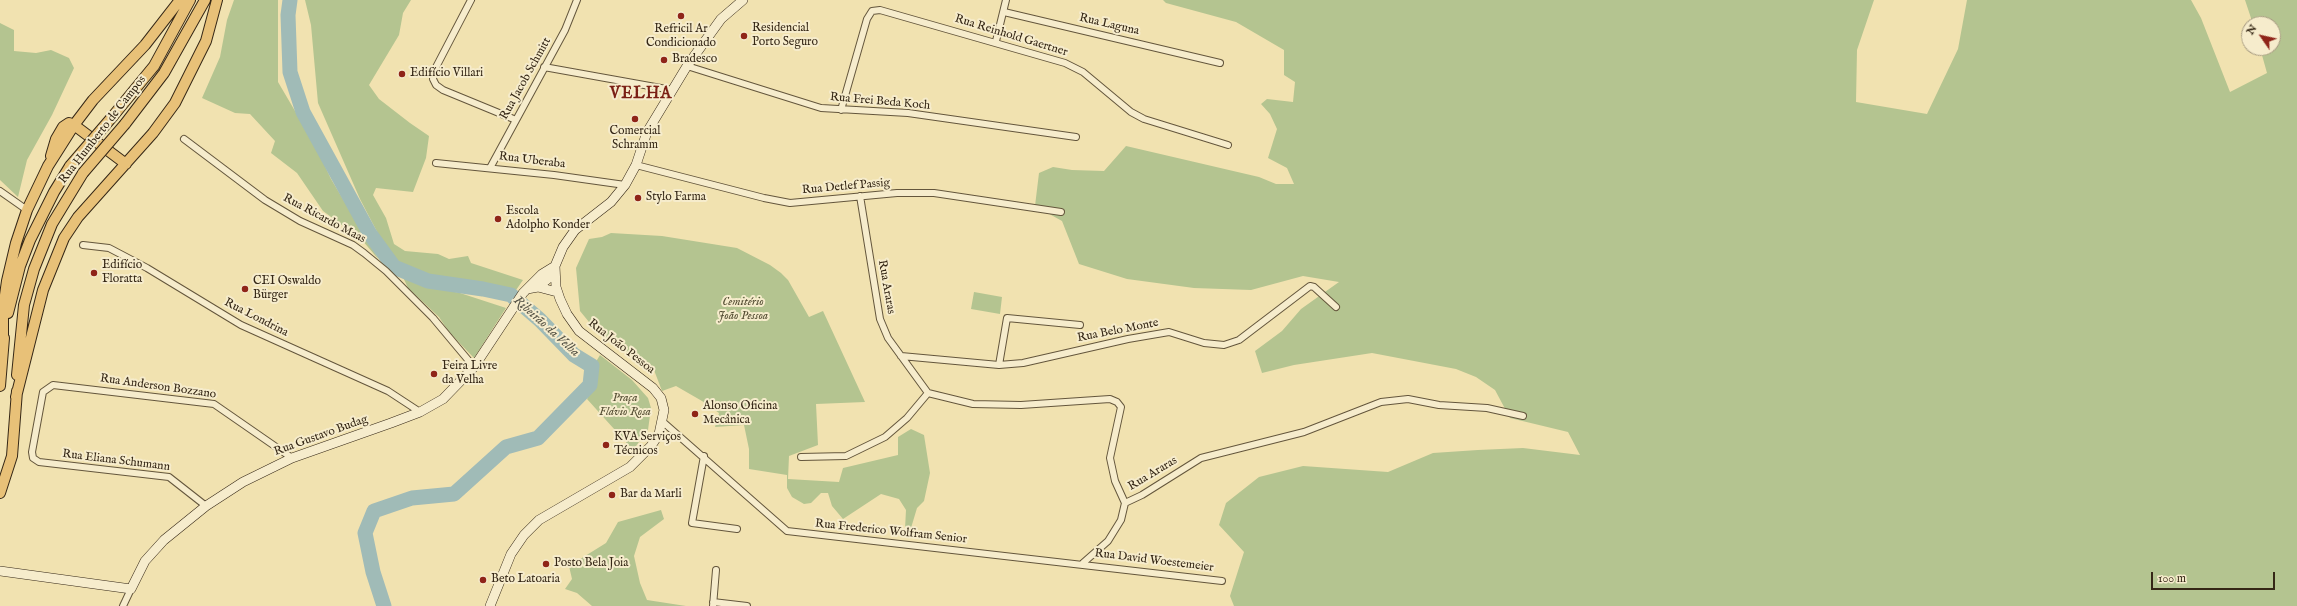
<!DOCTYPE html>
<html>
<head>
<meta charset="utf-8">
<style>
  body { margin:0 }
  #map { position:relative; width:2297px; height:606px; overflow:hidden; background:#f1e2b0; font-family:"IM FELL English",serif }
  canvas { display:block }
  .north { position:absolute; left:2241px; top:16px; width:40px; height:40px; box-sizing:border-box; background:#f6eccc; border:1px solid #a99d83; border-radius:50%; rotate:304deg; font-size:11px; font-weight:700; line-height:16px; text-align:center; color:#352716 }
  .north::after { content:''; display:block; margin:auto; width:14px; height:18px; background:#8f2418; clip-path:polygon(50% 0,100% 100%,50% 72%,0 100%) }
  .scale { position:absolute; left:2151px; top:572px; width:124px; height:18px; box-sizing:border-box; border:2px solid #352716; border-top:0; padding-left:5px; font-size:12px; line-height:14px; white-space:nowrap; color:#352716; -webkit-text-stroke:3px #f6eccc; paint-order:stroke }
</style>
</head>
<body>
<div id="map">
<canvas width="2297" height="606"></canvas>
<div class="north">N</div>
<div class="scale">100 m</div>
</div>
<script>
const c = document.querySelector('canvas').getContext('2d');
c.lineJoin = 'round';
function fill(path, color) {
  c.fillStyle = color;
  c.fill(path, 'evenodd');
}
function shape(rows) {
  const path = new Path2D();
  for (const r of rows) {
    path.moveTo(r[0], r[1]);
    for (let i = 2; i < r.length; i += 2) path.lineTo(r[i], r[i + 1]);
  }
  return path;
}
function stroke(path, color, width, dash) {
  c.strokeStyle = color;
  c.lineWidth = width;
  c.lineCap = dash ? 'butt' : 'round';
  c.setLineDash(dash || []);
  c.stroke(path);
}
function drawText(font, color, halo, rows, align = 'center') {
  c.font = font + ' "IM FELL English",serif';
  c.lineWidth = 4;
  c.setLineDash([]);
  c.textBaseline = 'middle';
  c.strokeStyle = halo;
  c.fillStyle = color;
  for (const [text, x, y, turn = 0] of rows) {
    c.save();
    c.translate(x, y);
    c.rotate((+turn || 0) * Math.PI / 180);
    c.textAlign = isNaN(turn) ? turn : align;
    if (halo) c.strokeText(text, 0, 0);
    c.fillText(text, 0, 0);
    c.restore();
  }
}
fill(shape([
  [234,0,278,0,278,82,315,145,331,179,379,260,362,240,323,211,297,173,271,153,275,141,250,114,235,113,202,98,220,57,227,20],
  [305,0,411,0,403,13,399,35,369,85,379,99,410,123,429,136,426,158,413,192,376,188,373,195,386,218,394,244,405,251,438,254,449,259,468,256,471,263,523,280,514,293,437,277,398,266,385,247,360,199,318,103,311,25],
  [1163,0,1874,0,1857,50,1856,102,1927,114,1958,49,1967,0,2191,0,2201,18,2230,92,2267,73,2260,48,2273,48,2273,24,2253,24,2245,0,2297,0,2297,606,1234,606,1230,596,1244,552,1219,525,1226,503,1259,477,1303,466,1388,472,1433,453,1478,450,1523,448,1580,455,1568,432,1510,418,1495,390,1476,377,1456,369,1372,353,1294,365,1262,373,1255,351,1282,331,1301,309,1339,282,1303,276,1251,290,1194,288,1127,279,1079,264,1062,221,1035,206,1039,173,1053,167,1072,170,1104,171,1126,146,1259,177,1276,184,1294,184,1287,168,1268,158,1277,129,1270,114,1261,104,1267,99,1293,102,1295,82,1284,75,1284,50,1236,22,1166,3],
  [0,23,14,30,14,51,36,53,51,50,69,58,74,68,52,115,27,160,18,197,0,180],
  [611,233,662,236,737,248,770,265,781,273,788,280,809,317,823,311,865,402,816,404,818,445,789,456,788,479,839,482,843,468,898,455,898,437,911,429,924,435,930,473,924,501,917,508,911,528,905,529,906,510,899,499,881,494,843,519,832,506,828,493,821,493,811,503,804,504,792,497,787,488,787,475,749,469,749,449,744,425,715,427,719,413,702,401,676,386,662,391,654,370,598,333,580,311,576,268,589,239,602,237],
  [402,275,439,289,460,293,506,308,474,358,449,332,439,317,408,288],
  [974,292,1002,297,1000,314,971,309],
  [600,355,632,380,648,398,651,408,648,430,633,450,587,399,596,382,594,365],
  [661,510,664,519,640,537,634,556,640,583,647,600,686,606,592,606,577,593,565,589,572,579,569,566,606,543,618,522]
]), '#b4c490');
stroke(shape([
  [290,0,288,15,290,72,303,112,370,234,394,267,428,281,483,289,511,295,540,320,574,355,592,366,590,385,538,438,506,447,454,494,412,498,374,511,365,533,373,572,384,606]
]), '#a0bbb7', 15);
const street = shape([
  [471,0,434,71,433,79,436,85,443,90,516,120],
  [1004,12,1220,63],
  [996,41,1006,0],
  [687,66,821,108,908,113,1076,137],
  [544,67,672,90],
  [841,110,867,19,872,11,880,10,1065,63,1083,72,1131,112,1144,119,1228,145],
  [184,139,265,200,300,221,353,245,364,253,386,271,433,318,474,367],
  [436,163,554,175,625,185],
  [636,165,764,198,790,203,897,193,934,193,1061,212],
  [490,168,565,30,577,0],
  [0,191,27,210],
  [860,196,880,319,888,338,928,393,973,404,1021,405,1110,399,1117,402,1121,407,1110,458,1115,481,1125,503],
  [83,245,109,248,147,268,241,325,388,391,420,412],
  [901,356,999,365,1023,363,1128,339,1169,332,1204,343,1224,345,1239,340,1310,286,1314,287,1336,307],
  [999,365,1007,318,1080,325],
  [663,422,787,531,1222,581],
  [704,456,692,523,737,529],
  [801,457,846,456,885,437,907,418,928,393],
  [1125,503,1142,495,1201,458,1304,432,1381,402,1408,399,1439,405,1487,408,1523,416],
  [206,506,169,477,39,462,33,458,32,452,43,392,53,385,214,404,292,458],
  [1083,563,1108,541,1121,520,1125,503],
  [713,602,747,606],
  [123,606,131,589],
  [713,606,716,570]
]);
const secondary = shape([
  [538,287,555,273],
  [527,289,538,287,557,292],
  [0,571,131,589,145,561,164,540,206,506,243,482,292,458,391,423,420,412,443,399,474,367,523,293,542,274,555,266],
  [490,606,511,554,524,535,539,520,630,467,651,446,659,434,664,410,661,398,653,388,579,331,567,314,560,299,556,287,555,266,563,247,575,230,611,202,625,185,636,165,647,132,687,66,721,19,743,0]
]);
const primary = shape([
  [113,116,154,66,190,0],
  [125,124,164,73,205,0],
  [51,156,56,139,63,127,69,123,74,125,126,164],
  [8,313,20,266,30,240,54,192,70,166],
  [3,345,3,309,7,281,16,243,27,210,48,166,74,125,93,100,145,45,180,0],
  [17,375,24,305,34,269,52,224,83,173],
  [0,386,4,338],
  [16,397,43,290,64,238,78,217,153,133,175,103,206,41,217,0],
  [0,493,12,456,17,391]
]);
stroke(street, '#64563c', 8);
stroke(secondary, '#352716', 10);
stroke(primary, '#352716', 12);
stroke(street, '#f6eccc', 6);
stroke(secondary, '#f6eccc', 9);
stroke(primary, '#e8c178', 10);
const primaryBridge = shape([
  [70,166,113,116],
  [83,173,125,124]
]);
stroke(primaryBridge, '#352716', 12, []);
stroke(primaryBridge, '#e8c178', 10);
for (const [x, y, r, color] of [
  [681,16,4,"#8f2418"],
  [744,36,4,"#8f2418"],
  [664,60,4,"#8f2418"],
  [402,74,4,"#8f2418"],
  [635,119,4,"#8f2418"],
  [638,198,4,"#8f2418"],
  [498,219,4,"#8f2418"],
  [94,273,4,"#8f2418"],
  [245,289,4,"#8f2418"],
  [434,374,4,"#8f2418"],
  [695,414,4,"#8f2418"],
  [606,445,4,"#8f2418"],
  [612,495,4,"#8f2418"],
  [546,564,4,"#8f2418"],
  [483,580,4,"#8f2418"]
]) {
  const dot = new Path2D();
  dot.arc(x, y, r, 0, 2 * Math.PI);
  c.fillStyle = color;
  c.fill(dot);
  stroke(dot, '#f6eccc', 1.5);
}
drawText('12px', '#352716', '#f6eccc', [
  ["Rua Laguna",1109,25,13],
  ["Rua Reinhold Gaertner",1011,36,17],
  ["Rua Jacob Schmitt",526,79,-61],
  ["Rua Frei Beda Koch",880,102,5],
  ["Rua Humberto de Campos",103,130,-52],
  ["Rua Uberaba",532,161,7],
  ["Rua Detlef Passig",846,187,-5],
  ["Rua Ricardo Maas",324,219,28],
  ["Rua Araras",886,287,80],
  ["Rua Londrina",256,318,27],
  ["Rua Belo Monte",1118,331,-11],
  ["Rua João Pessoa",621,347,38],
  ["Rua Anderson Bozzano",158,387,8],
  ["Rua Gustavo Budag",321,436,-20],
  ["Rua Eliana Schumann",116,461,7],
  ["Rua Araras",1153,474,-31],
  ["Rua Frederico Wolfram Senior",891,532,6],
  ["Rua David Woestemeier",1154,561,7]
]);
drawText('12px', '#352716', '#f6eccc', [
  ["Residencial",752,29],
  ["Porto Seguro",752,43],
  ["Refricil Ar",681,30,"center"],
  ["Condicionado",681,44,"center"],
  ["Bradesco",672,60],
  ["Edifício Villari",410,74],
  ["Comercial",635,132,"center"],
  ["Schramm",635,146,"center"],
  ["Stylo Farma",646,198],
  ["Escola",506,212],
  ["Adolpho Konder",506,226],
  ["Edifício",102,266],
  ["Floratta",102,280],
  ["CEI Oswaldo",253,282],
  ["Bürger",253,296],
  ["Feira Livre",442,367],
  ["da Velha",442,381],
  ["Alonso Oficina",703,407],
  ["Mecânica",703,421],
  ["KVA Serviços",614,438],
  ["Técnicos",614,452],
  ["Bar da Marli",620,495],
  ["Posto Bela Joia",554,564],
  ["Beto Latoaria",491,580]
], 'left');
drawText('italic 12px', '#554e34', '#f6eccc', [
  ["Cemitério",743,303],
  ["João Pessoa",743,317],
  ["Praça",625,399],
  ["Flávio Rosa",625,413]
]);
drawText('italic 13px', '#555346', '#f6eccc', [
  ["Ribeirão da Velha",546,327,42]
]);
c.letterSpacing = '1px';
drawText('bold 16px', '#7a1f14', '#f6eccc', [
  ["VELHA",641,95]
]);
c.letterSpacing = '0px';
</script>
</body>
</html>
